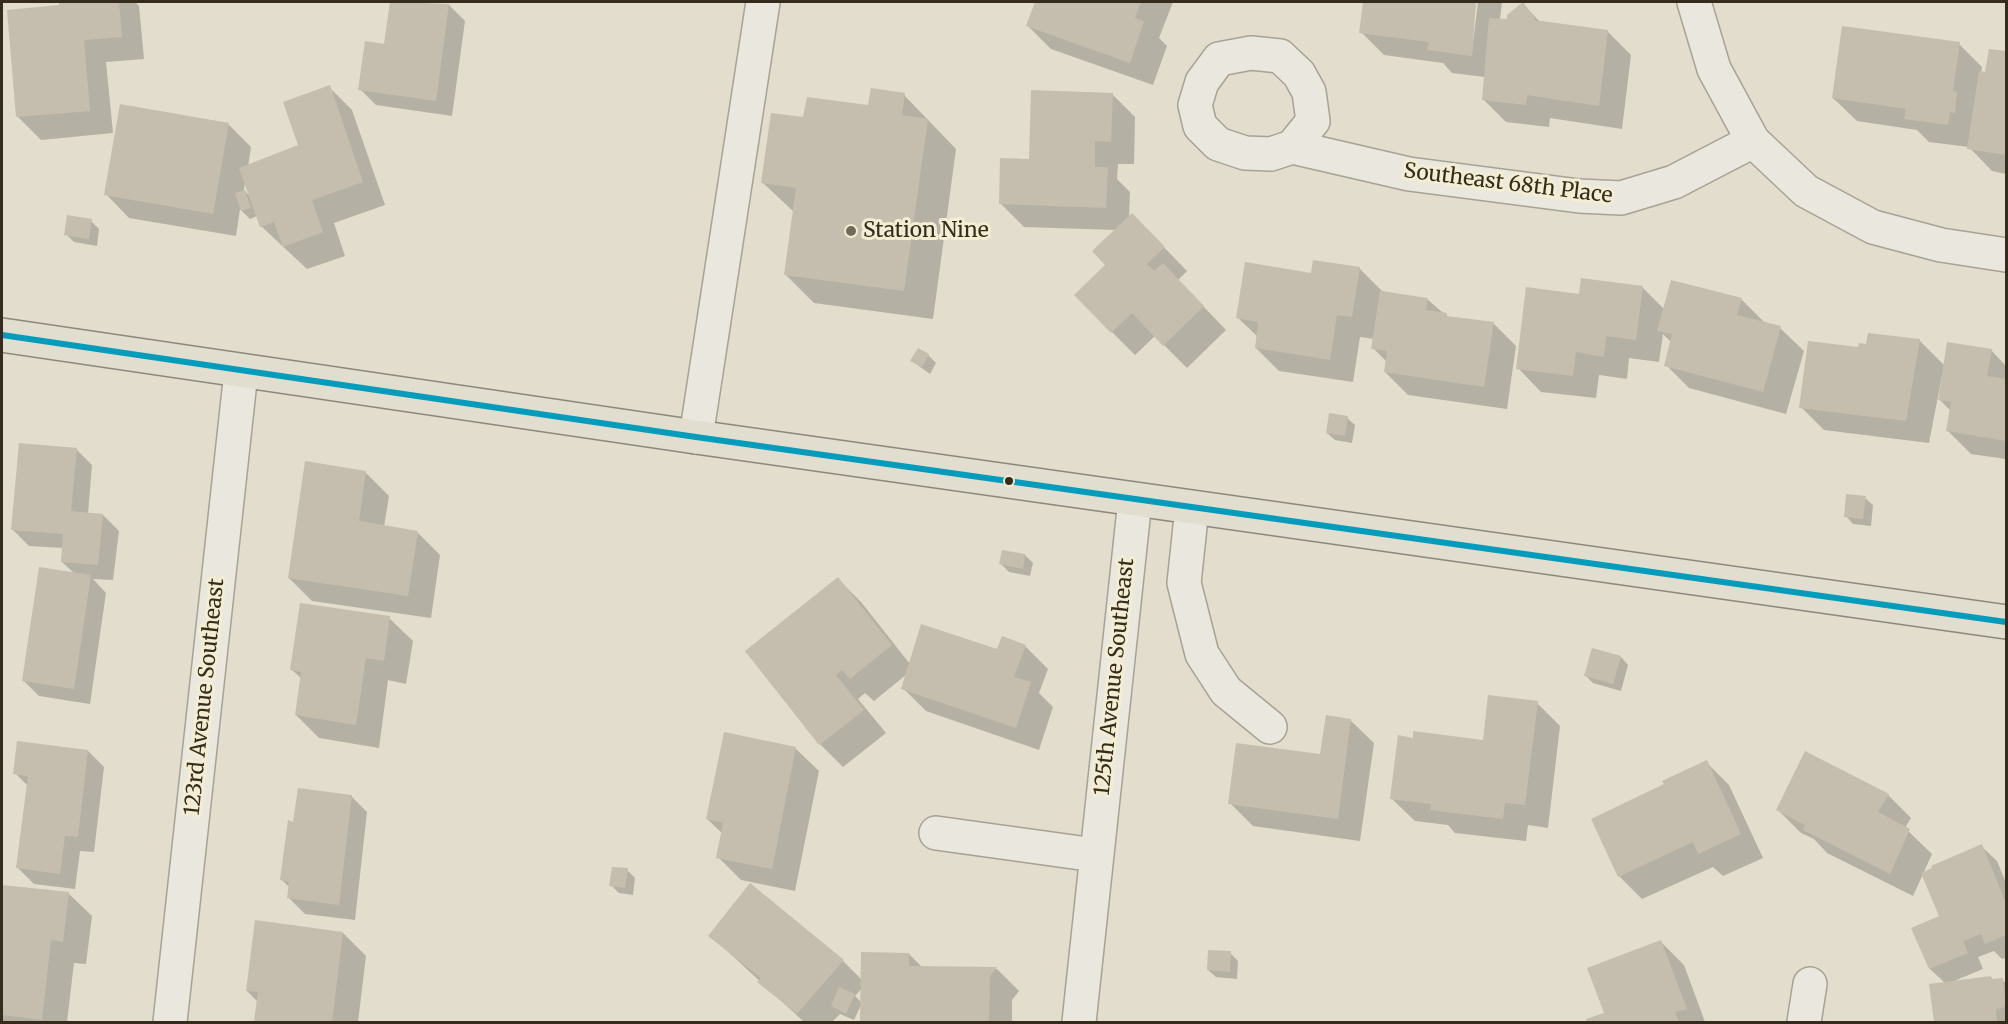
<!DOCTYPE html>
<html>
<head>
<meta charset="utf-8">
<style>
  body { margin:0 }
  #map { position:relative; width:2008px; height:1024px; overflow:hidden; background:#e2ddcc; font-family:Merriweather,serif }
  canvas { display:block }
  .frame { position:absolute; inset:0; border:3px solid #352c1e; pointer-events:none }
</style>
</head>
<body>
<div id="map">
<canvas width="2008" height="1024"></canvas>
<div class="frame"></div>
</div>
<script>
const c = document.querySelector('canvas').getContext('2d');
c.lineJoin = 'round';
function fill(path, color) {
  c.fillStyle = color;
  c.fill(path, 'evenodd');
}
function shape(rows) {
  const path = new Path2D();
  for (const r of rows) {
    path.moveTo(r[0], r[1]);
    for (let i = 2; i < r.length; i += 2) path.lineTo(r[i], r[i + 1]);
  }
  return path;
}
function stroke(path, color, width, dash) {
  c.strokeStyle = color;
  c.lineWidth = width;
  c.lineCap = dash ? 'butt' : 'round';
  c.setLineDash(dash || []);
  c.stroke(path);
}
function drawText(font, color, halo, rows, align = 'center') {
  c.font = font + ' Merriweather,serif';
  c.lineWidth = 6;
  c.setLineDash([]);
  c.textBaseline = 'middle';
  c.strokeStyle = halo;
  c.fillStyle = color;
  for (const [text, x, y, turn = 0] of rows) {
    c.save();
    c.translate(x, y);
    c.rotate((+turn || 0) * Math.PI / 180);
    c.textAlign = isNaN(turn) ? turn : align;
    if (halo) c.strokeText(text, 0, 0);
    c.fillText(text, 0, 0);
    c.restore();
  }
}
fill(shape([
  [61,2,135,2,139,6,144,59,106,62,113,133,41,140,18,117,61,7],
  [392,2,449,5,465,21,452,116,376,105,360,89,385,46],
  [1036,2,1173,2,1159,38,1167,46,1153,85,1051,49,1028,26],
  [1364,2,1475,2,1469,51,1472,51,1478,2,1502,2,1500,20,1508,21,1523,4,1541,23,1607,31,1631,55,1622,129,1550,118,1549,127,1506,122,1483,99,1485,77,1452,73,1443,63,1384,55,1361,32],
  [1959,44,1982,67,1981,73,1986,73,1990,50,2006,53,2006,174,1992,171,1969,147,1929,142,1917,130,1857,121,1833,98],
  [329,87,352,110,385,205,334,223,345,256,307,269,261,226,257,216,250,219,240,209,236,236,129,218,106,194,228,124,251,147,248,167,300,146],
  [245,182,251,197,244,190],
  [1112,94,1135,117,1134,164,1118,164,1117,179,1130,192,1129,218,1155,238,1187,271,1178,280,1226,330,1187,368,1155,336,1135,355,1112,332,1107,265,1116,230,1024,227,1001,204,1030,160],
  [904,95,956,149,933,319,814,303,785,274,794,212,763,183,805,119,869,106],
  [91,221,99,229,97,246,74,242,66,234],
  [1359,268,1382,291,1427,299,1449,318,1493,323,1516,346,1507,409,1408,395,1385,372,1387,362,1373,348,1374,339,1360,337,1353,382,1279,371,1256,348,1258,337,1238,318,1312,275],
  [1643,288,1665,310,1741,299,1764,322,1780,328,1804,351,1786,414,1689,388,1666,365,1672,343,1663,334,1659,362,1629,358,1627,379,1599,375,1596,398,1541,392,1518,368,1580,296],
  [1919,340,1944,365,1929,443,1824,430,1801,407,1859,349],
  [1991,350,2006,366,2006,459,1971,454,1948,431,1951,411,1940,400],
  [928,355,936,363,930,374,912,361],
  [1347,418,1355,425,1352,443,1335,440,1327,433],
  [76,449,92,465,88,514,103,515,119,531,113,580,93,579,106,593,90,704,39,696,23,680,75,574,62,562,64,548,29,546,13,530],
  [365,472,389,496,384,527,417,532,440,555,431,618,312,601,289,578],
  [1865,498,1873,505,1871,526,1853,524,1846,516],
  [1025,555,1033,563,1030,576,1009,572,1001,564],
  [838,579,861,602,910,664,1025,646,1048,669,1039,693,1053,707,1039,750,926,711,903,688,907,674,874,701,865,693,858,699,886,733,843,767,820,744,747,651],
  [389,618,413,641,406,684,388,680,379,748,319,738,296,715,302,679,292,670],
  [1621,657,1628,665,1621,691,1593,683,1585,675],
  [1537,703,1560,726,1548,828,1528,825,1526,841,1455,833,1448,825,1415,821,1391,798,1414,739,1484,741],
  [1350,720,1374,743,1360,841,1253,826,1230,803,1322,756],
  [795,748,819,771,795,891,741,880,718,857,723,834,707,819],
  [88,751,104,767,94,852,80,851,75,889,34,884,18,868,28,786,15,773],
  [1706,762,1729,785,1763,858,1723,876,1713,867,1642,899,1619,876,1666,785],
  [1888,795,1911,818,1905,828,1932,854,1923,874,1981,846,1997,861,2006,883,2006,958,2002,959,1994,951,1978,957,1983,969,1954,981,1991,977,1993,980,2002,979,2006,984,2006,1022,1936,1022,1931,985,1945,983,1930,969,1913,929,1941,917,1923,874,1913,896,1827,853,1814,839,1801,833,1778,810],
  [351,796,367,812,355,920,305,914,289,898,290,888,282,880,295,823],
  [627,870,635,878,633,895,619,893,611,885],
  [2,886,68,893,92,916,86,964,74,963,67,1022,2,1022],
  [343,933,366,956,358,1022,255,1022,258,1002,247,991],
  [710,935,843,961,862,980,909,954,922,967,997,969,1019,991,1012,1000,1012,1022,861,1022,862,1003,854,1020,840,1014,832,1022,804,1022],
  [862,988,862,1003,855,996],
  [1661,942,1684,965,1705,1022,1589,1022,1587,1020,1606,1013],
  [1230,953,1238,961,1237,979,1216,977,1208,970]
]), '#0003');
fill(shape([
  [59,2,119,2,122,37,84,40,90,111,16,117,7,10,59,5],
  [390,2,449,4,436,101,358,90,365,41,384,44],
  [1035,2,1141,2,1135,18,1144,21,1130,63,1026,26],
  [1363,2,1476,2,1472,56,1427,50,1429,42,1359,33],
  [1523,2,1535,18,1534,20,1608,30,1599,106,1527,95,1526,105,1482,100,1489,18,1507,19,1507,15],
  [1842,26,1960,42,1953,91,1957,92,1955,113,1950,112,1948,125,1904,119,1906,109,1832,98],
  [1989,49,2006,51,2006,155,1967,149,1979,71,1985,72],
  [330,85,363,182,312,200,323,232,283,247,274,222,260,227,239,168,298,145,283,102],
  [871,88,905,93,902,115,928,119,904,291,784,275,796,188,761,183,771,113,803,117,807,97,868,105],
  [1031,90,1113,93,1111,142,1095,141,1095,167,1108,167,1106,208,999,204,1000,158,1029,159],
  [120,104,229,123,213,214,104,195],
  [245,190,251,208,241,211,235,193],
  [1132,213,1165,247,1147,264,1154,271,1163,263,1204,306,1163,346,1132,313,1111,333,1074,295,1105,265,1092,251],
  [67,215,92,219,89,239,64,235],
  [1313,260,1360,267,1352,317,1337,315,1330,360,1255,348,1258,322,1236,318,1245,262,1311,273],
  [1581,278,1643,286,1636,340,1606,336,1604,357,1576,352,1573,376,1516,369,1526,287,1579,294],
  [1671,280,1742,298,1737,315,1781,326,1763,392,1664,366,1672,334,1657,331],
  [1380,291,1428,298,1426,310,1447,313,1447,316,1494,322,1484,387,1384,372,1387,351,1371,349],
  [1868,333,1920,339,1906,421,1799,408,1808,341,1858,347,1859,343,1866,344],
  [1947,342,1992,349,1987,376,2006,379,2006,441,1946,431,1951,402,1938,400],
  [918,348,929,354,922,367,910,361],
  [1329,413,1348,416,1345,436,1326,433],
  [19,443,77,448,71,511,103,514,98,565,61,562,63,534,11,530],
  [305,461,366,471,359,521,418,531,408,596,288,578],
  [1846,494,1866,496,1863,519,1844,517],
  [1002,550,1025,554,1023,569,999,564],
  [39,567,91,575,74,689,22,681],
  [838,577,892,645,850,679,842,670,836,675,864,710,819,745,745,651],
  [300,603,390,616,384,661,366,658,356,725,295,715,301,672,290,670],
  [921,624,997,649,1002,636,1026,645,1014,677,1031,682,1016,728,901,689],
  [1592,648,1621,656,1613,684,1584,676],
  [1488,695,1538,701,1525,805,1505,803,1503,819,1430,810,1431,804,1390,799,1398,735,1413,738,1413,731,1483,740],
  [1326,715,1351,719,1338,819,1228,804,1236,743,1320,754],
  [724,732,796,747,772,869,716,858,723,823,706,819],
  [17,741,88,750,78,837,65,836,60,874,16,868,28,776,13,774],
  [1805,751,1889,794,1878,812,1910,829,1890,874,1803,830,1805,825,1776,810],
  [1707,760,1741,834,1698,854,1693,842,1618,877,1591,819,1664,784,1662,781],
  [298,788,352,795,339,905,287,898,289,882,280,880,288,820,293,822],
  [1982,844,2006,903,2006,935,1985,944,1981,934,1963,941,1968,953,1929,969,1911,928,1939,916,1921,873,1932,868,1931,866],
  [612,867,628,868,625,888,609,886],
  [750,883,844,960,797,1014,757,982,761,978,708,936],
  [2,885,69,892,63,942,51,940,42,1020,2,1015],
  [255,920,343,932,332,1022,254,1022,258,992,246,991],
  [1661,940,1687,1009,1675,1012,1679,1022,1587,1022,1586,1019,1604,1013,1587,968],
  [1208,950,1231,951,1230,972,1207,970],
  [861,952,909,953,909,966,997,967,990,976,989,1022,860,1022],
  [1991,976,1991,979,2003,978,2006,1007,1996,1009,1997,1022,1934,1022,1929,984],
  [839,987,855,994,846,1014,831,1006]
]), '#c5bdad');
const minor = shape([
  [1694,2,1714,69,1753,141],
  [1292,147,1313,121,1309,92,1299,74,1280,56,1251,53,1219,59,1202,82,1195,105,1200,126,1218,144,1245,153,1271,154,1292,147,1409,174,1579,196,1621,198,1674,182,1753,141,1806,191,1873,227,1941,245,2006,255],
  [696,437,763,2],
  [1192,508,1184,583,1202,654,1226,691,1270,727],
  [936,833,1095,855],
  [170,1022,241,372],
  [1079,1022,1135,500],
  [1804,1022,1810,984]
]);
const major = shape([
  [2,335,696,437,2006,622]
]);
stroke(minor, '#a7a295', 36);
stroke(major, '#8d877c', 36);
stroke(minor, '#eae8de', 33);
stroke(major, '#e2decf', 33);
stroke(shape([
  [2,335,696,437,2006,622]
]), '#059cbc', 6);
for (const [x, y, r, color] of [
  [851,231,6,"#726a5b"],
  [1009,481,5,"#352c1e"]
]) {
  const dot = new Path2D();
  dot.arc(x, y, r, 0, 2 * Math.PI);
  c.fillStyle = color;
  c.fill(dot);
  stroke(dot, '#f3edd2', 2);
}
drawText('21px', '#352c1e', '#f3edd2', [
  ["Southeast 68th Place",1508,184,7],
  ["125th Avenue Southeast",1115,677,-84],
  ["123rd Avenue Southeast",205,697,-84]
]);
drawText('21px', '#352c1e', '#f3edd2', [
  ["Station Nine",863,231]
], 'left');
</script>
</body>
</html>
